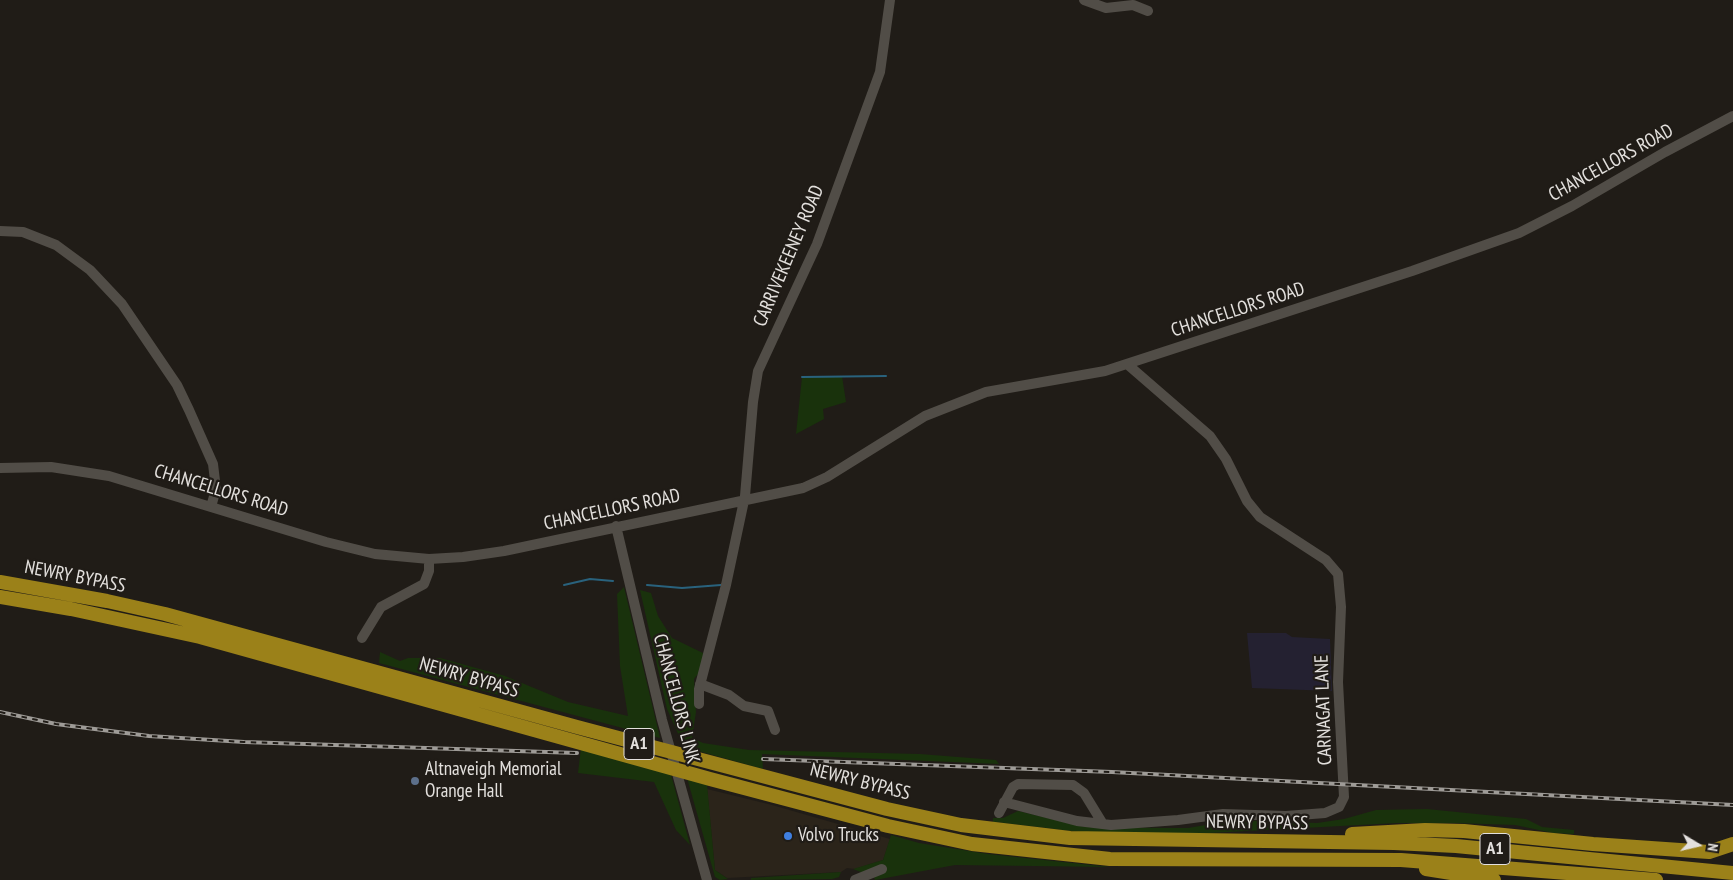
<!DOCTYPE html>
<html>
<head>
<meta charset="utf-8">
<style>
  body { margin:0 }
  #map { position:relative; width:1733px; height:880px; overflow:hidden; background:#201c17; font-family:"PT Sans Narrow",sans-serif }
  canvas { display:block }
  .north { position:absolute; left:1673px; top:820px; width:50px; height:50px; -webkit-text-stroke:4px #201c17; paint-order:stroke; rotate:99deg; font-size:14px; font-weight:700; line-height:20px; text-align:center; color:#e3e0dd }
  .north::after { content:''; display:block; margin:auto; width:18px; height:22px; background:#e3e0dd; clip-path:polygon(50% 0,100% 100%,50% 72%,0 100%) }
</style>
</head>
<body>
<div id="map">
<canvas width="1733" height="880"></canvas>
<div class="north">N</div>
</div>
<script>
const c = document.querySelector('canvas').getContext('2d');
c.lineJoin = 'round';
function fill(path, color) {
  c.fillStyle = color;
  c.fill(path, 'evenodd');
}
function shape(rows) {
  const path = new Path2D();
  for (const r of rows) {
    path.moveTo(r[0], r[1]);
    for (let i = 2; i < r.length; i += 2) path.lineTo(r[i], r[i + 1]);
  }
  return path;
}
function stroke(path, color, width, dash) {
  c.strokeStyle = color;
  c.lineWidth = width;
  c.lineCap = dash ? 'butt' : 'round';
  c.setLineDash(dash || []);
  c.stroke(path);
}
function drawText(font, color, halo, rows, align = 'center') {
  c.font = font + ' "PT Sans Narrow",sans-serif';
  c.lineWidth = 4.5;
  c.setLineDash([]);
  c.textBaseline = 'middle';
  c.strokeStyle = halo;
  c.fillStyle = color;
  for (const [text, x, y, turn = 0] of rows) {
    c.save();
    c.translate(x, y);
    c.rotate((+turn || 0) * Math.PI / 180);
    c.textAlign = isNaN(turn) ? turn : align;
    if (halo) c.strokeText(text, 0, 0);
    c.fillText(text, 0, 0);
    c.restore();
  }
}
fill(shape([
  [707,789,772,805,890,839,883,860,855,869,847,868,841,872,727,878,715,870]
]), '#2b241a');
fill(shape([
  [1247,633,1286,633,1292,637,1330,639,1332,691,1252,688]
]), '#242131');
fill(shape([
  [842,376,846,402,823,409,824,419,796,434,802,377],
  [624,587,660,738,379,663,380,652,400,661,408,658,440,658,505,676,568,702,628,716,620,666,617,594],
  [640,590,651,593,658,616,672,638,705,654,702,669,694,679,696,712,692,738,703,743,749,750,920,754,996,760,999,764,762,754,763,769,684,747,667,709],
  [581,748,670,771,690,845,676,830,654,782,578,773],
  [687,778,707,784,715,870,728,879,720,880,715,877],
  [1427,809,1526,819,1542,827,1574,830,1574,834,1553,833,1515,825,1455,823,1397,823,1191,834,1080,832,996,822,993,822,993,818,1003,818,1018,811,1085,827,1166,828,1188,828,1235,820,1317,823,1344,819,1376,810],
  [891,835,919,843,988,854,1110,867,955,865,875,880,874,877,853,869,883,860],
  [841,872,839,877,832,879,751,880,751,878]
]), '#19320c');
stroke(shape([
  [802,377,886,376],
  [564,585,590,579,613,581],
  [647,585,682,588,721,585]
]), '#29627d', 2);
stroke(shape([
  [1084,0,1106,8,1133,5,1148,11],
  [0,231,23,232,56,245,90,270,122,304,177,385,189,410,213,464,216,489,211,507],
  [0,468,51,467,109,476,326,542,375,554,429,559,463,557,504,551,803,488,827,477,925,416,986,392,1105,371,1412,271,1519,233,1572,206,1665,152,1733,116],
  [616,526,662,720,707,880],
  [362,638,381,607,424,584,429,571,429,559],
  [700,684,729,695,744,706,768,711,775,730],
  [699,704,699,689,726,585,745,496,753,402,758,371,817,244,880,72,890,0],
  [1004,802,1077,821,1111,825,1178,820,1223,814,1286,816,1325,813,1339,807,1344,797,1338,682,1341,607,1338,574,1326,560,1260,517,1247,501,1226,459,1210,436,1127,364],
  [999,813,1013,787,1018,784,1073,785,1084,793,1103,824],
  [855,880,882,869]
]), '#514d47', 10);
stroke(shape([
  [0,582,107,601,165,614,577,727,887,809,961,825,1070,838,1394,843,1456,846,1733,873],
  [0,597,71,609,200,637,710,779,888,826,972,844,1110,859,1401,860,1656,880],
  [1352,834,1425,830,1464,831,1593,844,1709,852,1733,844],
  [1426,869,1494,880]
]), '#9b8119', 14);
const rail = shape([
  [0,712,56,724,149,736,244,742,577,753],
  [763,759,1112,772,1733,805]
]);
stroke(rail, '#9e9b97', 4);
stroke(rail, '#201c17', 2, [5.5]);
for (const [x, y, r, color] of [
  [415,781,5,"#5c6f8a"],
  [788,836,5,"#3f7fe0"]
]) {
  const dot = new Path2D();
  dot.arc(x, y, r, 0, 2 * Math.PI);
  c.fillStyle = color;
  c.fill(dot);
  stroke(dot, '#201c17', 2);
}
for (const [x, y, w] of [
  [639,744,30],
  [1495,849,30]
]) {
  const box = new Path2D();
  box.roundRect(x - w / 2, y - 15.5, w, 31, 4);
  c.fillStyle = '#201c17';
  c.fill(box);
  stroke(box, '#e3e0dd', 1);
}
drawText('bold 18px', '#e3e0dd', null, [
  ["A1",639,744],
  ["A1",1495,849]
]);
drawText('19px', '#e3e0dd', '#201c17', [
  ["CHANCELLORS ROAD",1611,163,-29],
  ["CARRIVEKEENEY ROAD",789,256,-67],
  ["CHANCELLORS ROAD",1238,310,-18],
  ["CHANCELLORS ROAD",221,491,17],
  ["CHANCELLORS ROAD",612,510,-12],
  ["NEWRY BYPASS",75,577,11],
  ["NEWRY BYPASS",469,678,16],
  ["CHANCELLORS LINK",676,699,75],
  ["CARNAGAT LANE",1324,710,-92],
  ["NEWRY BYPASS",860,782,14],
  ["NEWRY BYPASS",1257,823,1]
]);
drawText('19px', '#e3e0dd', '#201c17', [
  ["Altnaveigh Memorial",425,770],
  ["Orange Hall",425,792],
  ["Volvo Trucks",798,836]
], 'left');
</script>
</body>
</html>
